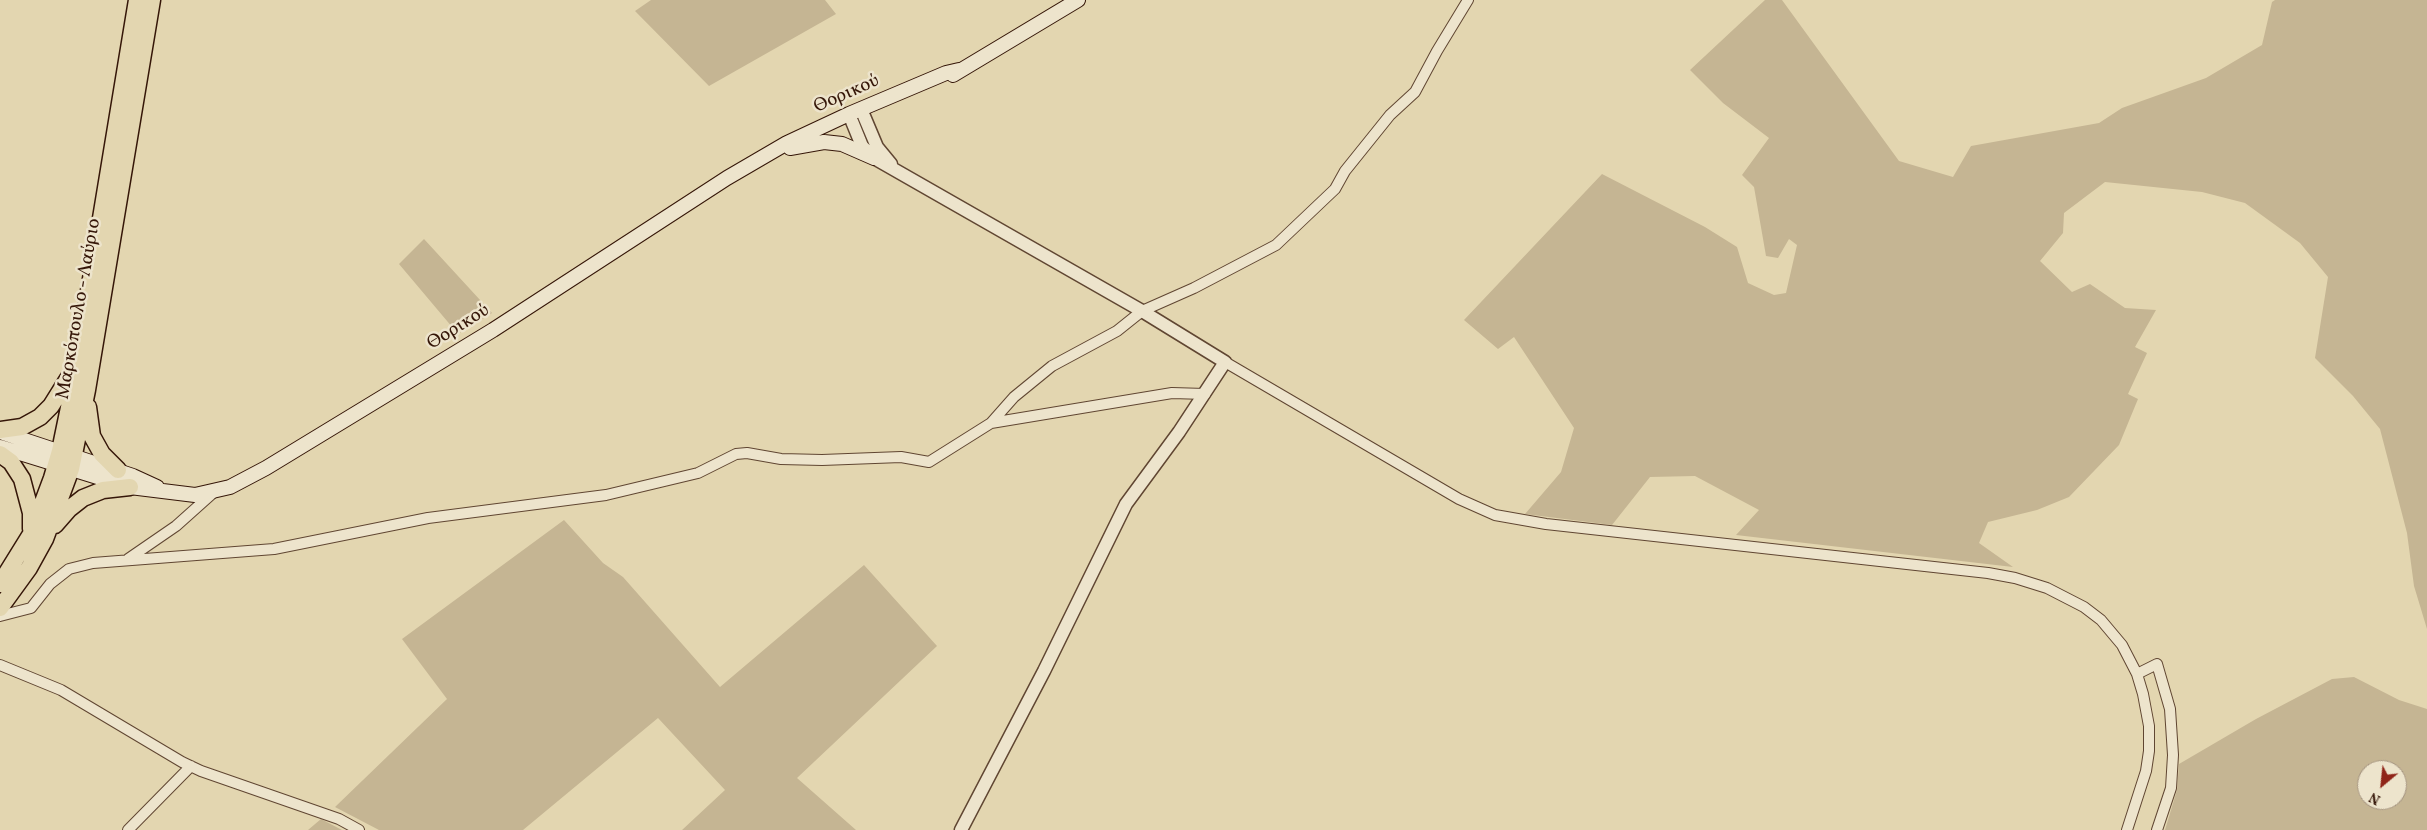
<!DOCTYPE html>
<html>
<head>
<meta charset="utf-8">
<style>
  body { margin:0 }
  #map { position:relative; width:2427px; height:830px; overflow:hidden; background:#e3d6b0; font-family:Vollkorn,serif }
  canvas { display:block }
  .north { position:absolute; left:2357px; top:760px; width:50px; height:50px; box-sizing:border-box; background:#ede4cc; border:1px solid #a3927e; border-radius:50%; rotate:208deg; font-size:14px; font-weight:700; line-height:20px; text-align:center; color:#351608 }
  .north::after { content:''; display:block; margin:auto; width:18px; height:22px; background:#8f2418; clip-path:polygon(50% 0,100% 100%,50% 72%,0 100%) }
</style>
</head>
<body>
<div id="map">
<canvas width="2427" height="830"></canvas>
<div class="north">N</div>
</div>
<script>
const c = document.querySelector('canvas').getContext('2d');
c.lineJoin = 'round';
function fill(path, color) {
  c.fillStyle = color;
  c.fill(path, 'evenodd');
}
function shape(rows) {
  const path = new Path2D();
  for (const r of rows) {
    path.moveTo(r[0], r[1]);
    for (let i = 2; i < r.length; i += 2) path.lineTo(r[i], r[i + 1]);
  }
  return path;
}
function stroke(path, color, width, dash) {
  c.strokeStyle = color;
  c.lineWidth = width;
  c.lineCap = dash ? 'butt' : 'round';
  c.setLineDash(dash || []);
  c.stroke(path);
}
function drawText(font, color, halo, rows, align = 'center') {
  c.font = font + ' Vollkorn,serif';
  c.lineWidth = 5;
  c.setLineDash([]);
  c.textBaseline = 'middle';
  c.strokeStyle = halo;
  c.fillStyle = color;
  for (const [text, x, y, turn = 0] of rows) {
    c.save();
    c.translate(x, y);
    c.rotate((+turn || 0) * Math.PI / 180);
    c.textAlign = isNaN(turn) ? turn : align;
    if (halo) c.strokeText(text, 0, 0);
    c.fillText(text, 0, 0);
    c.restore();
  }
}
fill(shape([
  [651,0,825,0,836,14,709,86,635,11],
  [1765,0,1782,0,1899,161,1953,177,1971,146,2099,123,2122,108,2206,78,2262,45,2272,2,2275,0,2427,0,2427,629,2414,586,2407,533,2380,429,2353,396,2315,358,2328,277,2300,243,2245,203,2202,192,2105,182,2064,213,2063,233,2040,261,2072,292,2090,284,2125,308,2156,310,2135,347,2147,353,2128,394,2138,399,2119,445,2069,497,2037,510,1988,522,1979,543,2013,567,1736,535,1759,510,1695,476,1650,477,1612,525,1525,514,1561,472,1574,428,1514,337,1498,349,1464,320,1602,174,1705,227,1737,247,1748,283,1774,295,1786,293,1797,245,1789,239,1778,258,1766,256,1754,187,1742,175,1769,138,1723,103,1690,70],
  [424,239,492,313,458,334,399,264],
  [564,520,603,563,623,577,720,687,864,565,937,646,797,778,856,830,682,830,725,790,658,718,523,830,379,830,335,807,447,699,402,639],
  [2354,677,2399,700,2427,709,2427,830,2165,830,2177,790,2179,764,2256,719,2332,679],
  [2367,770,2397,770,2397,800,2367,800],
  [321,819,342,830,308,830]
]), '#c5b593');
const minor = shape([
  [1225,362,1459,499,1495,515,1546,524,1988,573,2015,578,2047,588,2084,607,2101,620,2122,645,2137,674,2143,694,2149,726,2149,751,2146,771,2127,830],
  [991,423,1172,393,1205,394],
  [128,559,176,526,214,492],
  [0,616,31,608,50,584,69,569,93,563,274,549,428,518,606,495,698,473,736,454,747,453,781,459,822,460,901,457,929,462,991,423,1014,397,1052,366,1117,331,1142,311,1194,288,1276,245,1335,189,1345,171,1390,115,1415,92,1437,51,1468,0],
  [0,665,61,690,182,762,201,771,339,819,359,830],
  [2137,674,2157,664,2170,709,2173,755,2171,788,2157,830],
  [128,830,191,766]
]);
const tertiary = shape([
  [861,109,877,147,891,164],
  [849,114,862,146,874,158,1142,311,1225,362,1179,432,1126,504,1044,671,961,830]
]);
const secondary = shape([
  [953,75,1078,0],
  [790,148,824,142,842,144,874,158],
  [0,432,133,476,157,487],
  [0,447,130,487,195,495,230,487,266,468,493,330,727,178,787,143,849,114,946,73,959,70]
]);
const trunk = shape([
  [88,407,92,436,102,454,118,470],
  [0,430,22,427,40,417,51,406,71,374],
  [0,454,11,462,22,479,31,513,31,529],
  [55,525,69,509,83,498,103,490,130,487],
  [0,584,31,534,52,478,60,451,73,388,137,0],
  [0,608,29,568,45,539,71,469,87,390,152,0]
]);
stroke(minor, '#604632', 12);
stroke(tertiary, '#604632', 15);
stroke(secondary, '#351608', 16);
stroke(trunk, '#351608', 19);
stroke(minor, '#ede4cc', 10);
stroke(tertiary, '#ede4cc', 12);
stroke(secondary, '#ede4cc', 14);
stroke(trunk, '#e3d6b0', 16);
drawText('19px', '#351608', '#ede4cc', [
  ["Θορικού",847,95,-24],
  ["Μαρκόπουλο - Λαύριο",80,309,-80],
  ["Θορικού",459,328,-32]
]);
</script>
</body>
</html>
